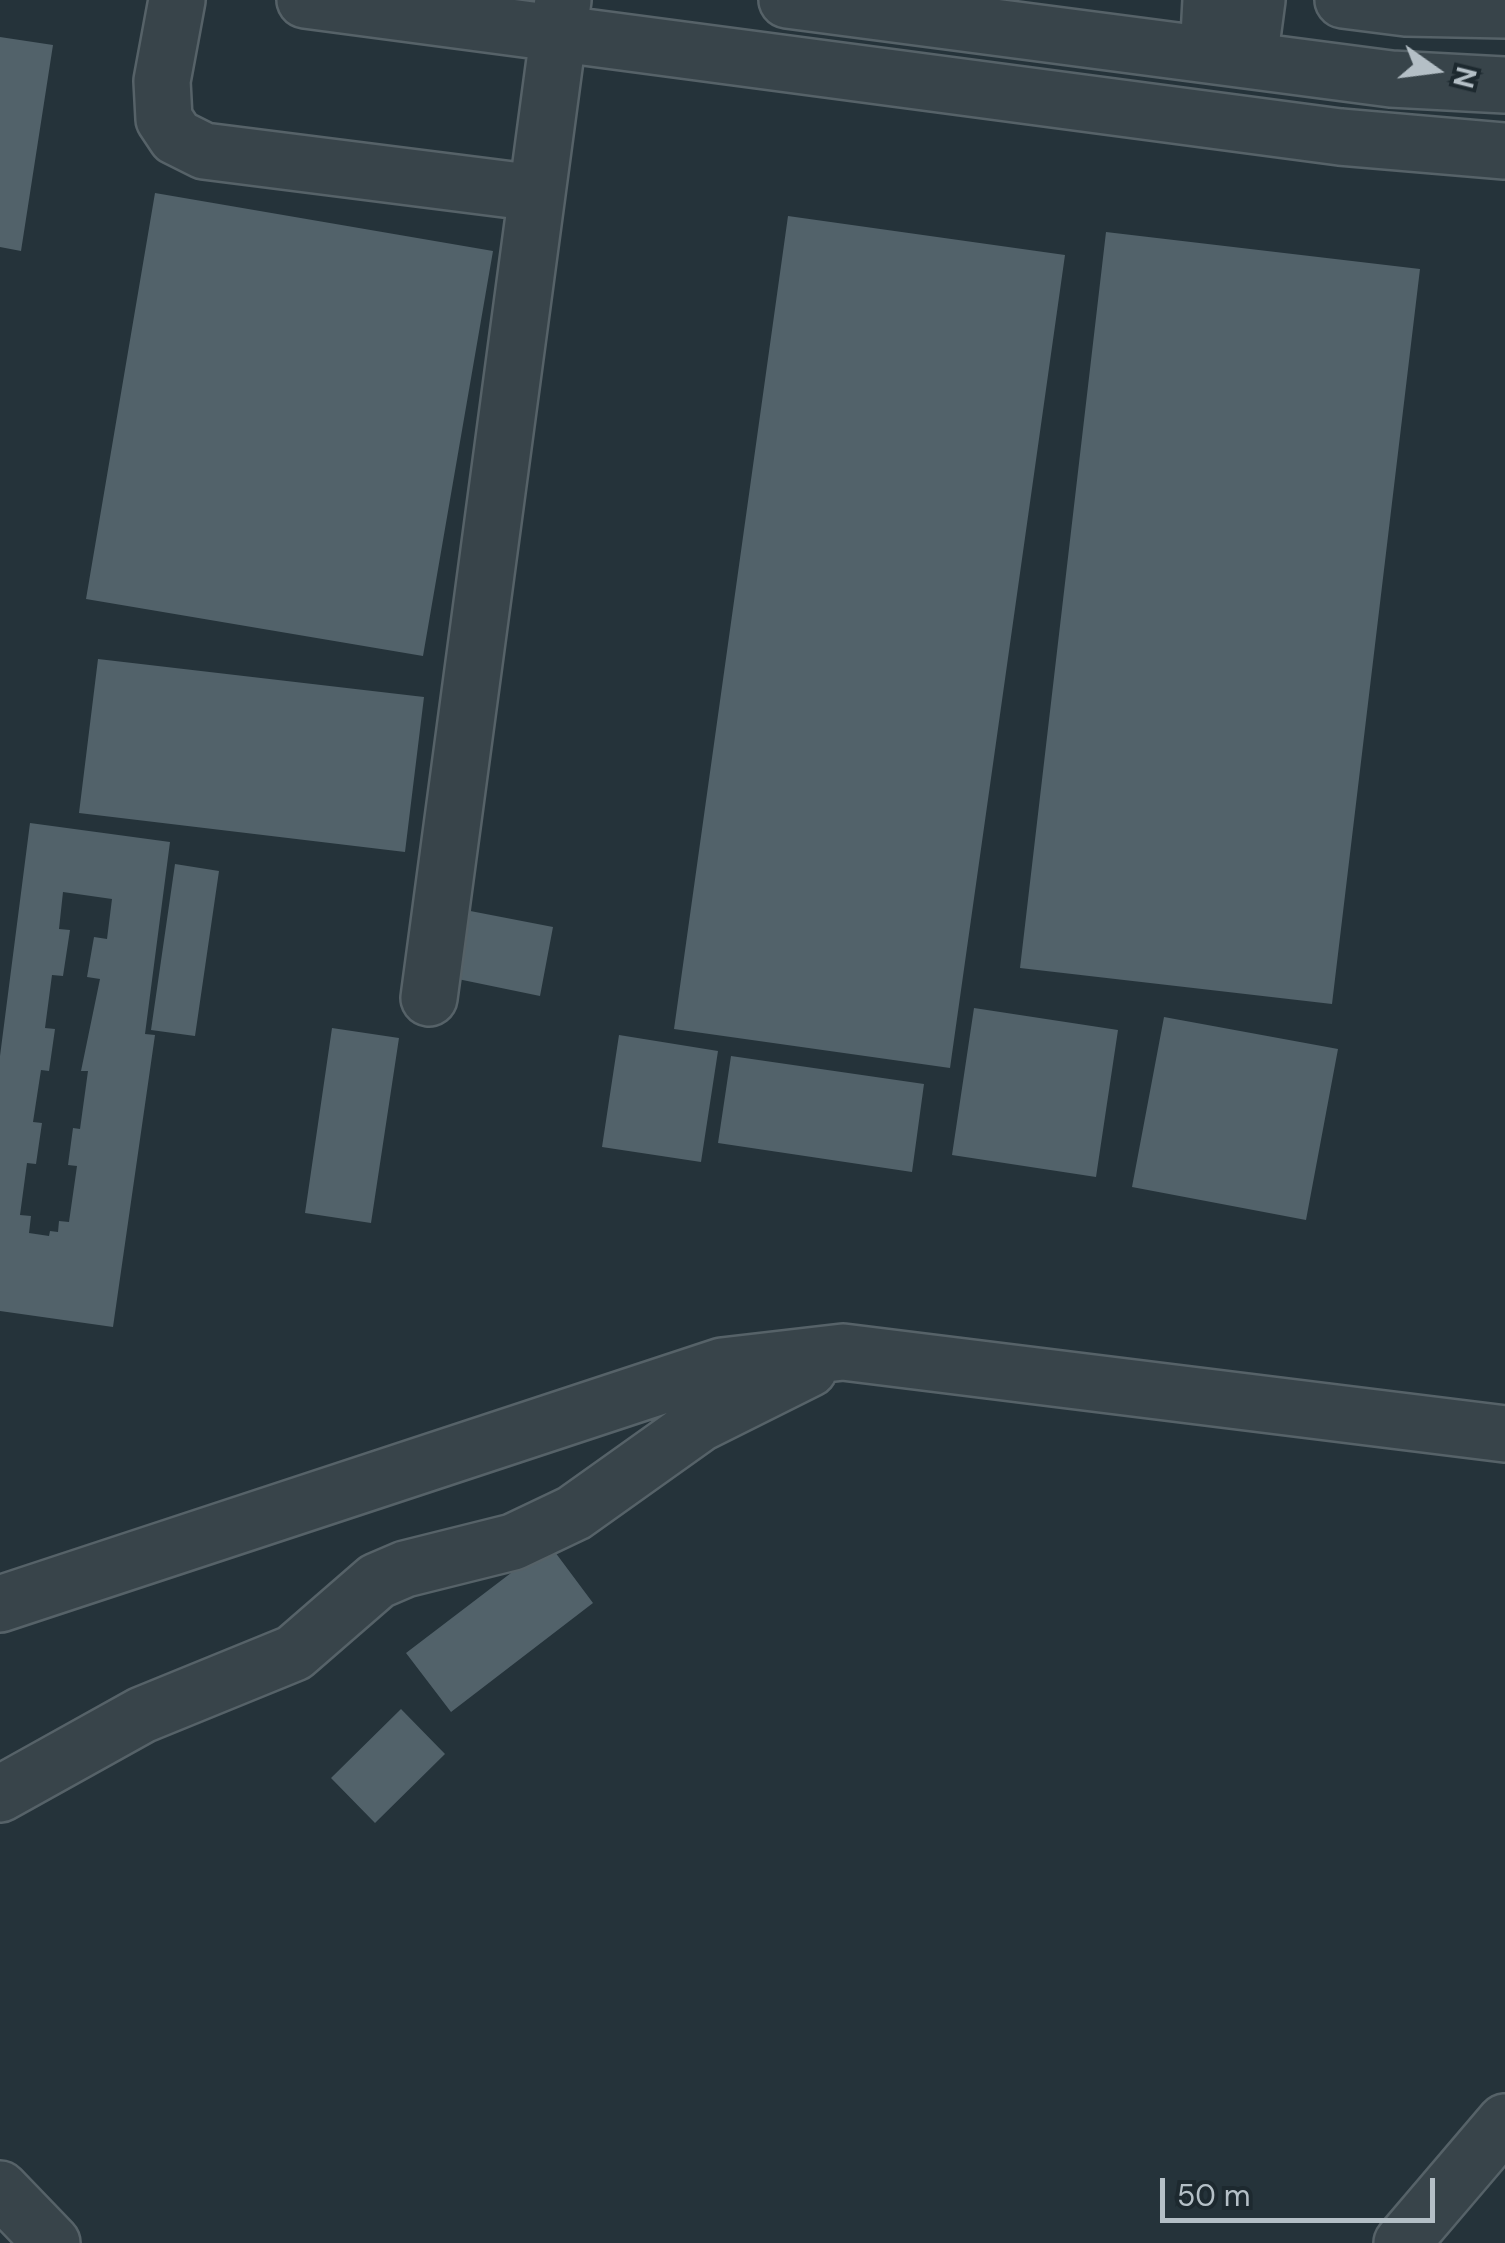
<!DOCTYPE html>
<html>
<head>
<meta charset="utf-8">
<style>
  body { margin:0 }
  #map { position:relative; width:1505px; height:2243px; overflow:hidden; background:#25333a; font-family:"DM Sans",sans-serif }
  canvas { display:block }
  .north { position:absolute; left:1385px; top:20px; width:100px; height:100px; -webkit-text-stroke:8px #1d292f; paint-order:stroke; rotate:104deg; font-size:28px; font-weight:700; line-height:40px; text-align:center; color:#b4bfc6 }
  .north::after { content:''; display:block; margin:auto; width:35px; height:45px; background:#b4bfc6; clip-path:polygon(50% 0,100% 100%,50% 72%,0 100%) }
  .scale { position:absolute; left:1160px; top:2178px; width:275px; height:45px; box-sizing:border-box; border:5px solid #b4bfc6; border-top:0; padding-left:12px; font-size:30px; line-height:35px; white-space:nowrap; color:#b4bfc6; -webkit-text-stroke:8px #1d292f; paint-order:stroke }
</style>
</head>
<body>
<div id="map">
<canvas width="1505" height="2243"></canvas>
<div class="north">N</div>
<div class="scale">50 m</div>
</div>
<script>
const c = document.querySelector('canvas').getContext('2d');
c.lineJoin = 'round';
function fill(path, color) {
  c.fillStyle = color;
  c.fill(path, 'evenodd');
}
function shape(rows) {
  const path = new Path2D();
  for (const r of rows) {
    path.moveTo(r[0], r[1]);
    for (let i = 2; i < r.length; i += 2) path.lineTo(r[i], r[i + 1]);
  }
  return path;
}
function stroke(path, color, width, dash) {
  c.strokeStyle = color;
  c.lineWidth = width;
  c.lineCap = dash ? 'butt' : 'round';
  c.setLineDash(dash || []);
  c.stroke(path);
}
fill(shape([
  [0,37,53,45,21,251,0,247],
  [155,193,493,251,423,656,86,599],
  [788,216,1065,255,950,1068,674,1029],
  [1106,232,1420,269,1332,1004,1020,968],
  [98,659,424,697,405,852,79,813],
  [30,823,170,842,145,1034,155,1035,113,1327,0,1311,0,1056],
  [63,892,112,899,107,939,94,937,87,977,100,979,81,1071,88,1071,80,1129,73,1128,68,1165,77,1166,69,1222,59,1221,58,1232,50,1231,49,1236,29,1233,31,1216,20,1215,27,1163,36,1164,42,1123,33,1122,41,1070,49,1071,55,1029,45,1028,52,975,63,976,70,930,59,929],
  [175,864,219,871,195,1036,151,1030],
  [460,909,553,927,540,996,448,977],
  [974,1008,1118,1030,1096,1177,952,1155],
  [1164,1017,1338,1049,1306,1220,1132,1187],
  [332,1028,399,1038,371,1223,305,1213],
  [619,1035,718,1051,701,1162,602,1147],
  [731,1056,924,1084,912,1172,718,1143],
  [549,1544,593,1603,451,1712,406,1653],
  [401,1709,445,1754,375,1823,331,1778]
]), '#52626a');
const minor = shape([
  [177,0,162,81,164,119,176,137,204,151,536,193],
  [305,0,1340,137,1505,151],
  [787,0,1391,79,1505,85],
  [1343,0,1406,8,1505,10],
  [1208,55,1211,0],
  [1249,60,1257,0],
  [429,998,563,0],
  [0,1604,722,1366,843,1352,1505,1434],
  [0,1794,142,1715,294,1653,377,1581,405,1569,513,1542,574,1513,699,1424,809,1369],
  [0,2189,52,2243],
  [1402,2243,1505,2122]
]);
stroke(minor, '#566268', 60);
stroke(minor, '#38444a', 55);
</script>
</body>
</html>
